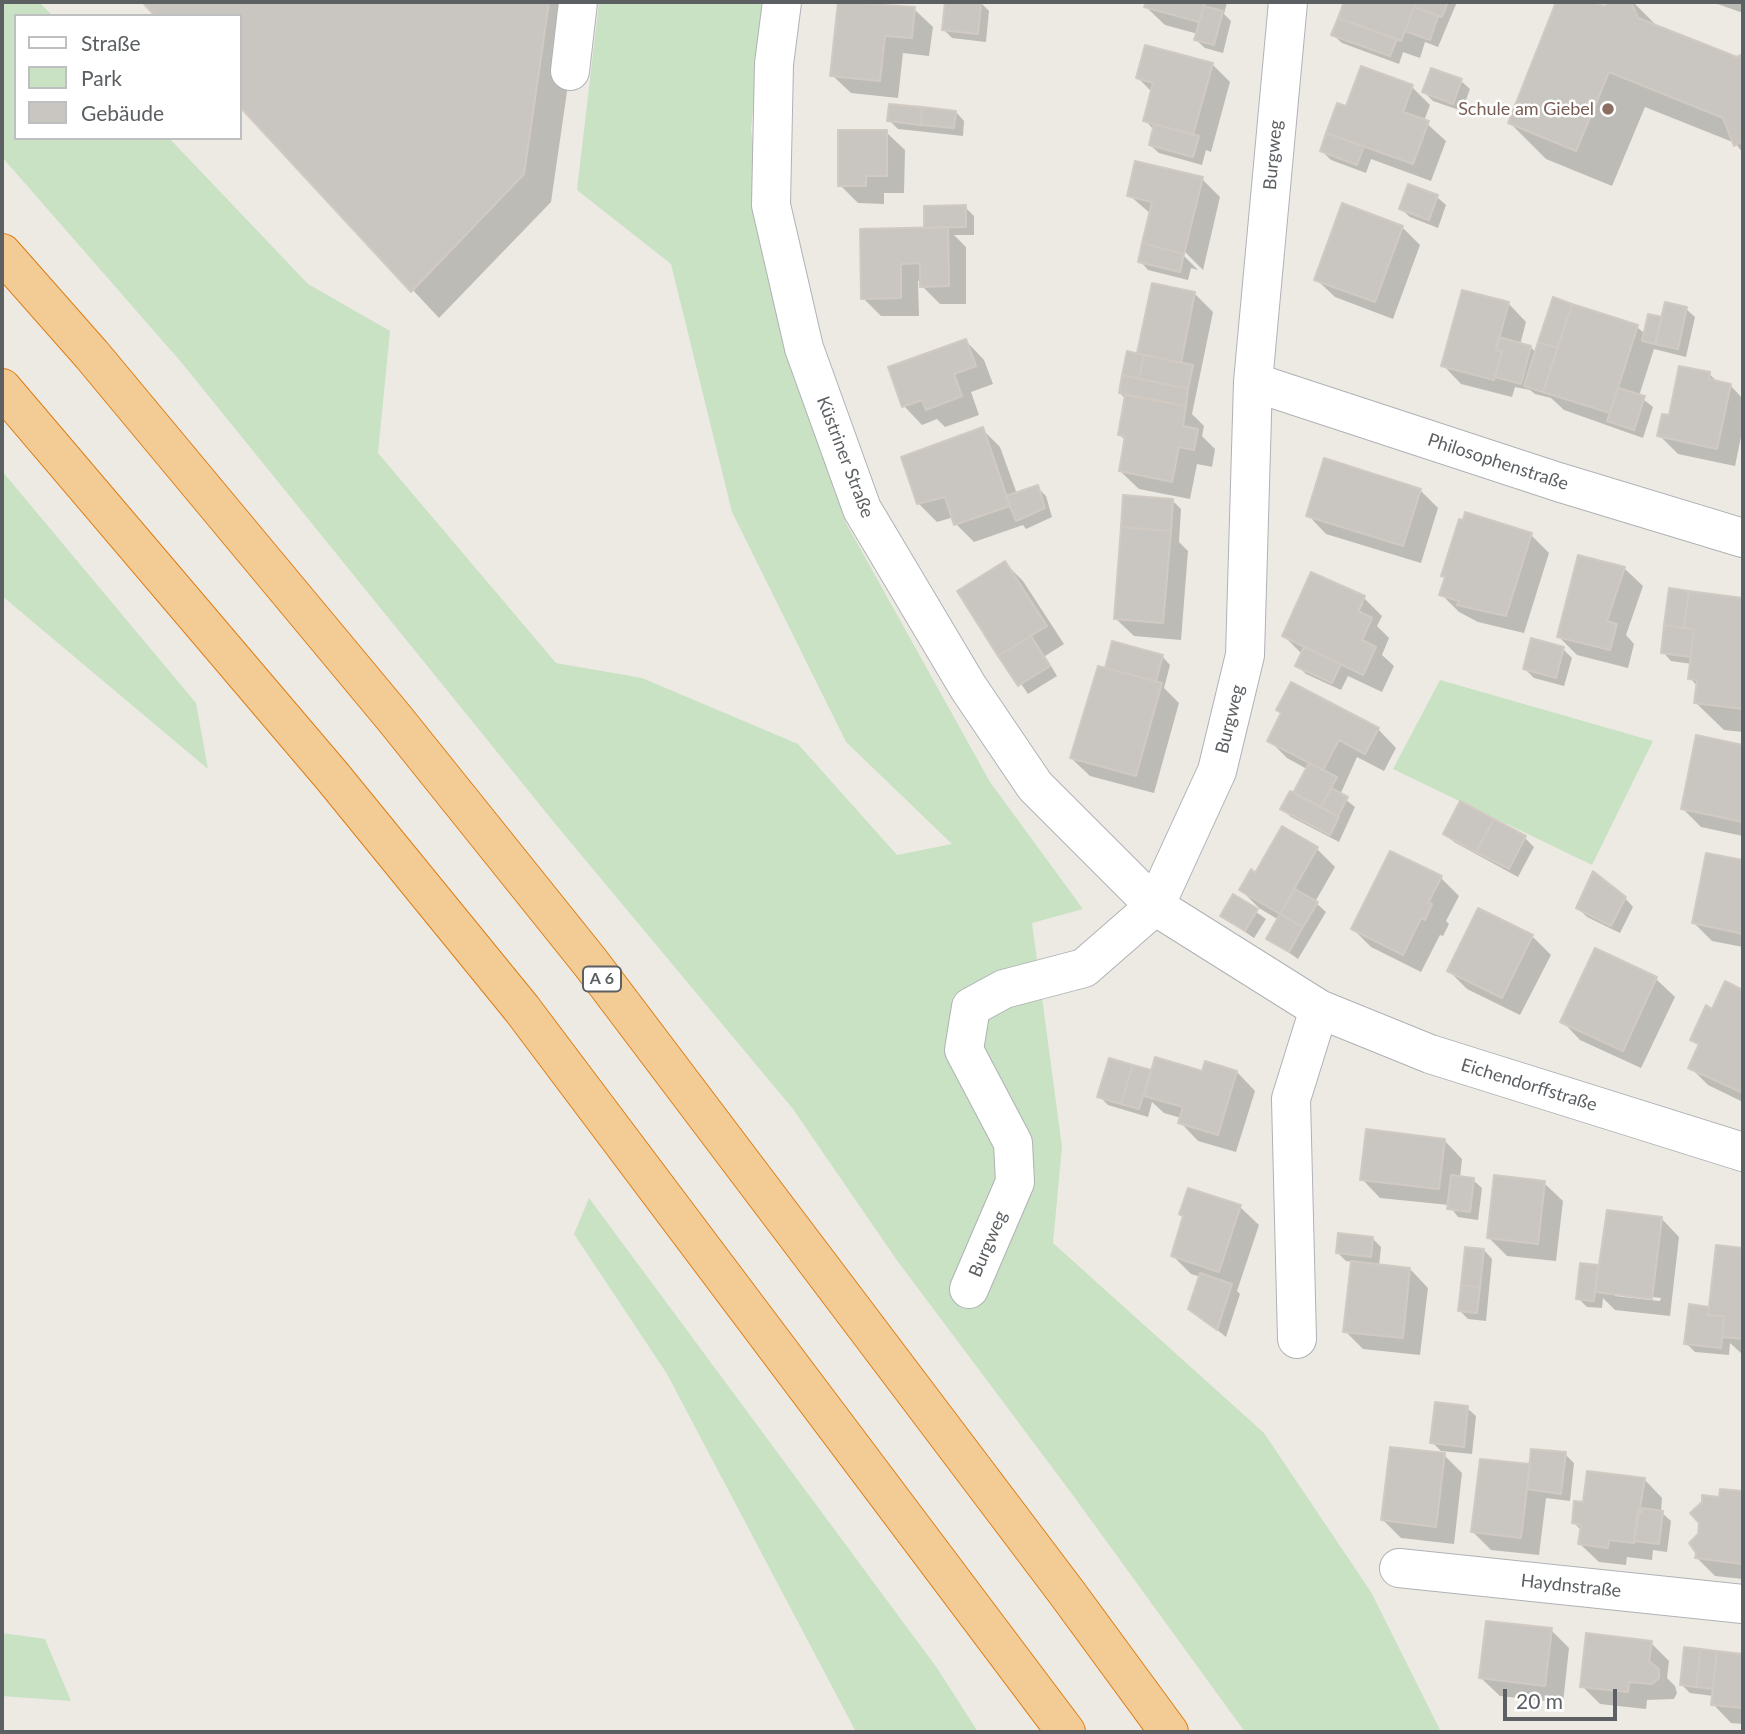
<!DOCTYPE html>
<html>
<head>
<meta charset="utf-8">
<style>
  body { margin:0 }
  #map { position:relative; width:1745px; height:1734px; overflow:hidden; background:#edeae4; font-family:Lato,sans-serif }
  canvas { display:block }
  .frame { position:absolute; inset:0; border:4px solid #5c6063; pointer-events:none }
  .legend { position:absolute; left:14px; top:14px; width:228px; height:126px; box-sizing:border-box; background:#fff; border:2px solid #bebfc1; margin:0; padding:9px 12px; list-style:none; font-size:21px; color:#5c6063 }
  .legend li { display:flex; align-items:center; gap:14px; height:35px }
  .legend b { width:35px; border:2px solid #bebfc1 }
  .scale { position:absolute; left:1503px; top:1689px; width:114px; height:32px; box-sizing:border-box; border:4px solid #5c6063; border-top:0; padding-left:9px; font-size:21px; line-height:24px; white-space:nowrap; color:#5c6063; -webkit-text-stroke:5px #fff; paint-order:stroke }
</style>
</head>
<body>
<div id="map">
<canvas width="1745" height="1734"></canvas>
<div class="frame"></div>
<ul class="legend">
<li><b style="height:9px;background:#fff"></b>Straße</li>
<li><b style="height:19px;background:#c8e2c3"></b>Park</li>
<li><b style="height:19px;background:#c9c5c0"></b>Gebäude</li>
</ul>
<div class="scale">20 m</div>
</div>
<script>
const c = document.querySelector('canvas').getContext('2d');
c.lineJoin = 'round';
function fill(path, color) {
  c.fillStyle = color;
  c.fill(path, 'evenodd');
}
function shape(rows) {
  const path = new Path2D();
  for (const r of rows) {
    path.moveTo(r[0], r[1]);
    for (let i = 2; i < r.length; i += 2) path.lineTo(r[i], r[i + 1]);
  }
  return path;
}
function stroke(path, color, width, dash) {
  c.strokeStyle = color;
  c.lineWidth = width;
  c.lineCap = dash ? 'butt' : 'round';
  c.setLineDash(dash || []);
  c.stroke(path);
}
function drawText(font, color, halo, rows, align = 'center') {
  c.font = font + ' Lato,sans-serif';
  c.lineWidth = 5;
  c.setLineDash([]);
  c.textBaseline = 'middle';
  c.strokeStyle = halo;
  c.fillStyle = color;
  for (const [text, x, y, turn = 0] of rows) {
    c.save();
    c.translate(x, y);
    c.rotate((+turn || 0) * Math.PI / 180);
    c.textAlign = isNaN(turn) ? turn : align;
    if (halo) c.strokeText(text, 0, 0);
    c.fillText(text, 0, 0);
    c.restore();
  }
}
fill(shape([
  [2,2,39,2,53,16,16,16,16,138,169,138,308,284,390,331,378,453,556,663,642,678,798,744,897,855,952,844,846,742,732,512,671,264,577,190,599,2,763,2,751,130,774,297,846,523,990,782,1083,909,1032,923,1062,1147,1053,1243,1264,1433,1371,1592,1441,1732,1245,1732,1072,1494,896,1259,793,1109,557,826,181,362,2,157],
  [2,471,196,703,208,769,2,596],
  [1440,680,1653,741,1592,865,1393,769],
  [589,1198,937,1668,978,1732,856,1732,667,1374,574,1234],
  [2,1633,45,1639,71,1701,2,1696]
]), '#c8e2c3');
fill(shape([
  [144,2,580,2,551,202,439,318,240,105,240,16,157,16],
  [840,2,914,9,933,27,929,56,903,53,898,98,851,93,832,75],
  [946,2,980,2,989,11,986,42,952,38,944,30],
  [1148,2,1227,2,1224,14,1231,21,1223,53,1205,48,1196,40,1198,34,1165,25,1146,7],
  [1345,2,1457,2,1438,47,1425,42,1420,58,1403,52,1399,64,1342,43,1333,35],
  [1558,2,1587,2,1604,8,1615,2,1633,2,1660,29,1737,59,1743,56,1743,153,1735,143,1645,107,1612,186,1546,159,1510,123],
  [1712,2,1743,2,1743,13],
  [1212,64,1230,82,1211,152,1206,150,1202,165,1159,153,1150,145,1154,130,1145,120,1152,92,1138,78],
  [1461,81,1470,89,1462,111,1433,101,1424,92],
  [1412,87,1430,105,1424,121,1446,141,1431,181,1371,159,1366,173,1331,160,1322,151,1347,109],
  [956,112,964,121,963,136,898,129,889,120],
  [886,132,905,150,904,193,884,193,884,204,858,203,840,185],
  [1202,179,1220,197,1203,270,1179,246,1177,249,1198,270,1191,268,1188,280,1148,270,1140,261,1151,214,1129,195],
  [1437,197,1446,205,1438,228,1410,217,1401,209],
  [965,207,974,216,974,235,954,235,966,247,966,304,940,304,922,286,922,281,918,281,919,316,881,316,863,298,926,229],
  [1402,227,1420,245,1393,319,1335,297,1316,279],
  [1153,286,1195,294,1213,312,1192,414,1204,426,1202,436,1215,449,1212,467,1197,464,1190,499,1139,489,1120,471,1126,441,1120,435,1126,399,1120,393,1143,357,1139,353],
  [1554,300,1637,327,1645,334,1663,319,1686,309,1695,317,1686,357,1654,349,1639,396,1653,407,1643,438,1564,410,1551,398,1535,394,1530,390,1515,387,1512,397,1461,384,1443,365,1508,303,1526,322,1520,345,1531,347,1536,353],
  [966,341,984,360,993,384,971,392,979,415,945,427,937,419,922,425,904,406],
  [1709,374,1719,383,1730,385,1743,399,1743,427,1735,466,1678,454,1659,435,1670,417],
  [982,429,1000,447,1017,494,1037,487,1046,496,1052,517,1026,529,1023,525,974,542,956,524,954,517,937,522,918,503],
  [1420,490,1438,508,1421,563,1326,534,1308,515],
  [1172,500,1181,509,1179,542,1188,551,1181,640,1134,636,1115,618],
  [1531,535,1549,553,1524,633,1478,622,1459,612,1441,594,1446,579,1443,576],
  [1005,563,1023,581,1064,644,1045,656,1057,676,1028,694,959,592],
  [1624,568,1643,586,1626,635,1634,644,1628,668,1577,655,1559,637],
  [1690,593,1743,600,1743,732,1724,730,1696,703,1698,687,1690,678,1692,664,1671,661,1663,652],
  [1364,598,1382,616,1377,626,1389,638,1382,655,1394,666,1382,692,1348,676,1341,690,1306,674,1297,665,1302,654,1284,636],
  [1360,603,1363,603,1355,620],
  [1563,649,1572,658,1564,686,1534,678,1525,669],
  [1162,656,1170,665,1164,688,1179,703,1154,793,1090,776,1071,758,1111,671],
  [1378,729,1396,748,1384,771,1357,757,1340,795,1355,807,1339,842,1291,817,1282,808,1294,795,1307,769,1287,758,1269,740],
  [1698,737,1743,747,1743,836,1701,827,1683,809],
  [1461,803,1525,838,1534,847,1518,877,1454,842,1445,834],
  [1317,849,1335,867,1315,902,1326,912,1298,959,1268,938,1279,920,1259,908,1241,890,1256,875],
  [1708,855,1743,862,1743,947,1712,941,1694,923],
  [1441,878,1459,896,1446,921,1449,924,1443,936,1440,935,1421,972,1371,947,1353,929],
  [1234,896,1266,919,1254,938,1222,916],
  [1625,898,1633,907,1620,933,1587,917,1578,908],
  [1479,910,1532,936,1551,955,1520,1015,1467,989,1449,971],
  [1595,951,1656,979,1675,997,1641,1068,1580,1040,1562,1021],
  [1726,984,1743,992,1743,1102,1708,1085,1690,1067,1700,1047,1692,1039,1713,1011],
  [1150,1072,1237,1072,1255,1091,1236,1152,1198,1141,1180,1122,1181,1118,1164,1113,1152,1102,1148,1117,1108,1105,1099,1096],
  [1444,1140,1462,1159,1460,1178,1473,1180,1482,1188,1478,1220,1458,1217,1449,1205,1380,1198,1362,1179],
  [1544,1183,1563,1201,1556,1261,1507,1256,1489,1238],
  [1240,1207,1259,1225,1237,1291,1240,1294,1226,1337,1190,1308,1201,1277,1191,1274,1173,1256,1185,1218],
  [1661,1218,1679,1237,1670,1316,1615,1310,1603,1298,1602,1308,1587,1307,1578,1298,1597,1267,1600,1270],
  [1615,1293,1661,1298,1660,1301,1615,1296],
  [1373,1239,1381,1247,1379,1266,1410,1269,1428,1288,1420,1355,1363,1349,1345,1331,1353,1262,1346,1261,1337,1252],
  [1717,1247,1743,1250,1743,1355,1730,1343,1729,1355,1695,1352,1686,1343,1710,1309],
  [1484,1250,1492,1259,1486,1321,1468,1319,1460,1311],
  [1467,1408,1476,1416,1472,1454,1441,1451,1432,1442],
  [1565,1454,1574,1463,1570,1501,1546,1498,1539,1555,1491,1550,1473,1532,1531,1466],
  [1444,1455,1462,1473,1454,1544,1401,1538,1383,1520],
  [1644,1479,1662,1498,1661,1512,1671,1521,1667,1552,1653,1550,1652,1560,1627,1557,1626,1565,1599,1562,1580,1544,1582,1531,1574,1523,1585,1504],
  [1722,1490,1743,1493,1743,1579,1715,1576,1697,1558,1700,1534,1721,1499],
  [1551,1630,1569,1648,1563,1703,1500,1696,1481,1678],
  [1651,1643,1669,1661,1667,1678,1675,1686,1677,1693,1674,1699,1647,1700,1646,1709,1600,1704,1582,1686],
  [1686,1649,1743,1656,1743,1724,1731,1723,1713,1704,1714,1696,1690,1693,1682,1685]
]), '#0003');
const building = shape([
  [142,2,549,2,524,174,411,292,240,107,240,16,155,16,142,2],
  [838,2,915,7,912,38,885,36,880,81,830,76,838,2],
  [945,2,981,2,978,34,942,30,945,2],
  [1146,2,1205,2,1199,22,1144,7,1146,2],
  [1344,2,1416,2,1401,41,1338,18,1344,2],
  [1416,2,1448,2,1442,17,1414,7,1416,2],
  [1556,2,1592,2,1604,6,1611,2,1631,2,1638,18,1737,57,1743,54,1743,141,1734,146,1723,118,1609,72,1576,151,1508,123,1556,2],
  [1204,6,1223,11,1214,45,1194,40,1204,6],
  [1414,7,1438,16,1430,40,1405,31,1414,7],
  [1338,18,1397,39,1390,56,1331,35,1338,18],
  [1145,45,1213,63,1193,135,1143,121,1153,83,1136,78,1145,45],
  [1361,66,1413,85,1403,112,1429,121,1413,164,1326,133,1337,103,1346,106,1361,66],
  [1431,68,1462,79,1453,104,1422,92,1431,68],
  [889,104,922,107,921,125,887,121,889,104],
  [922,107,956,111,954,128,921,125,922,107],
  [1154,124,1199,136,1193,157,1149,145,1154,124],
  [838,130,887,130,887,176,866,176,866,186,838,186,838,130],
  [1326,133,1364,146,1357,165,1320,151,1326,133],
  [1135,161,1203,177,1184,254,1142,243,1152,202,1127,196,1135,161],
  [1408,184,1438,195,1429,220,1399,209,1408,184],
  [1342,203,1403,226,1375,302,1314,280,1342,203],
  [966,205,966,227,924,228,924,206,966,205],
  [948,227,949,286,920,287,920,263,901,264,901,298,861,299,860,229,948,227],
  [1142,243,1184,254,1180,272,1138,262,1142,243],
  [1152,283,1195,292,1181,363,1137,353,1152,283],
  [1462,290,1509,302,1496,350,1502,351,1494,380,1441,366,1462,290],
  [1553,297,1572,304,1558,348,1538,342,1553,297],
  [1665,302,1687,307,1678,349,1655,344,1665,302],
  [1572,304,1638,325,1610,413,1543,392,1572,304],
  [1648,314,1662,317,1655,344,1642,341,1648,314],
  [1499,337,1531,346,1521,384,1495,377,1502,351,1496,350,1499,337],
  [966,339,976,366,954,374,962,396,926,410,922,400,902,407,888,367,966,339],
  [1538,342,1558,348,1543,392,1524,386,1538,342],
  [1127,351,1144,355,1139,379,1122,375,1127,351],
  [1144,355,1193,365,1188,389,1139,379,1144,355],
  [1679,366,1710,372,1709,379,1731,384,1717,449,1657,436,1662,414,1669,415,1679,366],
  [1122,375,1188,389,1186,406,1119,393,1122,375],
  [1618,388,1645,396,1634,430,1607,421,1618,388],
  [1125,395,1186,406,1183,426,1198,429,1194,450,1179,447,1172,482,1119,471,1125,436,1118,435,1125,395],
  [983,427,1010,506,954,525,945,497,917,504,901,457,983,427],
  [1324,458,1421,489,1403,546,1306,516,1324,458],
  [1038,485,1045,508,1016,521,1006,496,1038,485],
  [1123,495,1173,499,1171,531,1121,527,1123,495],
  [1465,512,1532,533,1506,616,1457,605,1459,601,1439,595,1445,577,1441,576,1459,519,1463,520,1465,512],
  [1121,527,1171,531,1163,623,1114,619,1121,527],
  [1578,555,1625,567,1607,621,1617,624,1610,650,1557,637,1578,555],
  [1005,561,1047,626,998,656,957,591,1005,561],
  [1311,572,1365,596,1358,611,1372,618,1362,640,1376,647,1363,675,1282,636,1311,572],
  [1669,588,1689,591,1684,628,1664,625,1669,588],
  [1689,591,1743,598,1743,709,1694,703,1697,680,1688,679,1694,629,1684,628,1689,591],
  [1664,625,1694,629,1691,657,1661,653,1664,625],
  [1031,636,1050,666,1018,686,998,656,1031,636],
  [1531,638,1564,647,1556,678,1523,669,1531,638],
  [1112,641,1163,655,1156,681,1105,668,1112,641],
  [1304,647,1341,664,1332,683,1295,666,1304,647],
  [1098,666,1162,683,1136,776,1070,758,1098,666],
  [1291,682,1379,728,1365,754,1339,740,1323,770,1267,741,1281,713,1276,710,1291,682],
  [1696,735,1743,745,1743,822,1681,809,1696,735],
  [1309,763,1337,777,1321,807,1293,793,1309,763],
  [1331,788,1348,797,1338,816,1321,807,1331,788],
  [1290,791,1339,817,1330,835,1280,809,1290,791],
  [1460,801,1494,819,1476,852,1443,834,1460,801],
  [1494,819,1526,836,1509,869,1476,852,1494,819],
  [1282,826,1318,847,1280,914,1239,890,1251,869,1255,873,1282,826],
  [1390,851,1442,876,1428,903,1432,904,1425,920,1421,918,1403,955,1351,929,1390,851],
  [1706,853,1743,860,1743,934,1692,923,1706,853],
  [1593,871,1626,897,1611,926,1576,908,1593,871],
  [1295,889,1318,902,1303,927,1280,914,1295,889],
  [1233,894,1258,909,1245,931,1220,916,1233,894],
  [1478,908,1533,935,1502,998,1447,971,1478,908],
  [1280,914,1303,927,1289,952,1266,939,1280,914],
  [1595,948,1657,977,1623,1051,1560,1022,1595,948],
  [1725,981,1743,990,1743,1093,1688,1068,1699,1044,1690,1040,1706,1005,1712,1009,1725,981],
  [1155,1057,1202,1071,1205,1061,1237,1071,1218,1135,1178,1123,1183,1107,1144,1096,1155,1057],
  [1109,1058,1133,1065,1121,1104,1097,1097,1109,1058],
  [1133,1065,1151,1070,1139,1109,1121,1104,1133,1065],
  [1366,1129,1445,1139,1439,1189,1360,1180,1366,1129],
  [1451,1175,1474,1178,1470,1212,1447,1209,1451,1175],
  [1494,1175,1545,1181,1538,1244,1487,1238,1494,1175],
  [1188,1188,1241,1205,1219,1272,1171,1256,1183,1216,1179,1214,1188,1188],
  [1607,1210,1662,1217,1652,1299,1595,1292,1607,1210],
  [1338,1233,1373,1237,1371,1257,1336,1253,1338,1233],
  [1716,1245,1743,1248,1743,1339,1722,1337,1724,1316,1708,1315,1716,1245],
  [1465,1247,1484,1249,1480,1287,1461,1285,1465,1247],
  [1351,1261,1410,1268,1403,1338,1343,1332,1351,1261],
  [1580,1263,1598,1265,1594,1301,1576,1299,1580,1263],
  [1200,1273,1232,1284,1217,1330,1188,1309,1200,1273],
  [1461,1285,1480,1287,1477,1313,1458,1311,1461,1285],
  [1689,1304,1709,1307,1708,1315,1724,1316,1721,1348,1684,1344,1689,1304],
  [1435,1402,1468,1406,1464,1447,1430,1443,1435,1402],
  [1390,1447,1445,1453,1436,1527,1381,1520,1390,1447],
  [1531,1449,1566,1452,1561,1494,1527,1489,1531,1449],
  [1480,1459,1530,1464,1521,1538,1471,1532,1480,1459],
  [1587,1471,1645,1478,1634,1543,1609,1540,1608,1548,1578,1544,1581,1525,1572,1523,1574,1501,1583,1502,1587,1471],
  [1720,1489,1743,1491,1743,1564,1695,1558,1696,1553,1689,1543,1698,1534,1699,1523,1690,1513,1702,1502,1702,1495,1719,1497,1720,1489],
  [1642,1508,1663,1511,1659,1544,1634,1541,1637,1512,1641,1513,1642,1508],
  [1486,1621,1552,1628,1545,1686,1479,1678,1486,1621],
  [1586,1633,1652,1641,1649,1661,1659,1669,1659,1678,1652,1684,1629,1682,1628,1692,1580,1687,1586,1633],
  [1684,1647,1701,1649,1696,1687,1680,1685,1684,1647],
  [1701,1649,1717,1651,1713,1689,1696,1687,1701,1649],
  [1717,1651,1743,1654,1743,1708,1711,1705,1717,1651]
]);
fill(building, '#c9c5c0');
stroke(building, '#d1cac3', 2);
const minor = shape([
  [782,2,774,64,771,205,804,348,862,509,968,687,1035,786,1155,906,1319,1009,1430,1054,1743,1152],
  [570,71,578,2],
  [1253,382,1558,482,1743,538],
  [969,1289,1015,1182,1013,1143,964,1050,971,1007,1004,989,1084,968,1155,906,1217,771,1245,655,1253,382,1288,2],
  [1297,1339,1291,1099,1319,1009],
  [1399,1568,1743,1604]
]);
const highway = shape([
  [2,253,92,355,395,719,590,962,1067,1593,1169,1732],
  [2,388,332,776,522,1009,1066,1732]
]);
stroke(minor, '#afb2b5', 40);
stroke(highway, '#dc7e15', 40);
stroke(minor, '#fff', 38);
stroke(highway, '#f3cc95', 38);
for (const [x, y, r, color] of [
  [1608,109,7,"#8d6e63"]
]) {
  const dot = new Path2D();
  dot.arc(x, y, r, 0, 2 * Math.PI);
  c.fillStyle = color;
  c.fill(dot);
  stroke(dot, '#fff', 2.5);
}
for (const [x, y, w] of [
  [602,979,38]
]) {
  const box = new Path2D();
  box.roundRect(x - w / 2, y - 12.5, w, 25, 5);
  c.fillStyle = '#fff';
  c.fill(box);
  stroke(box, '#5c6063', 2);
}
drawText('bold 16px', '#5c6063', null, [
  ["A 6",602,979]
]);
drawText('18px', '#785e54', '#fff', [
  ["Schule am Giebel",1594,109]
], 'right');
drawText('18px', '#5c6063', '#fff', [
  ["Burgweg",1273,155,-85],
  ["Küstriner Straße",845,457,69],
  ["Philosophenstraße",1498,462,18],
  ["Burgweg",1230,719,-76],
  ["Eichendorffstraße",1529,1085,17],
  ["Burgweg",988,1244,-67],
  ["Haydnstraße",1571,1586,6]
]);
</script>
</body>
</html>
